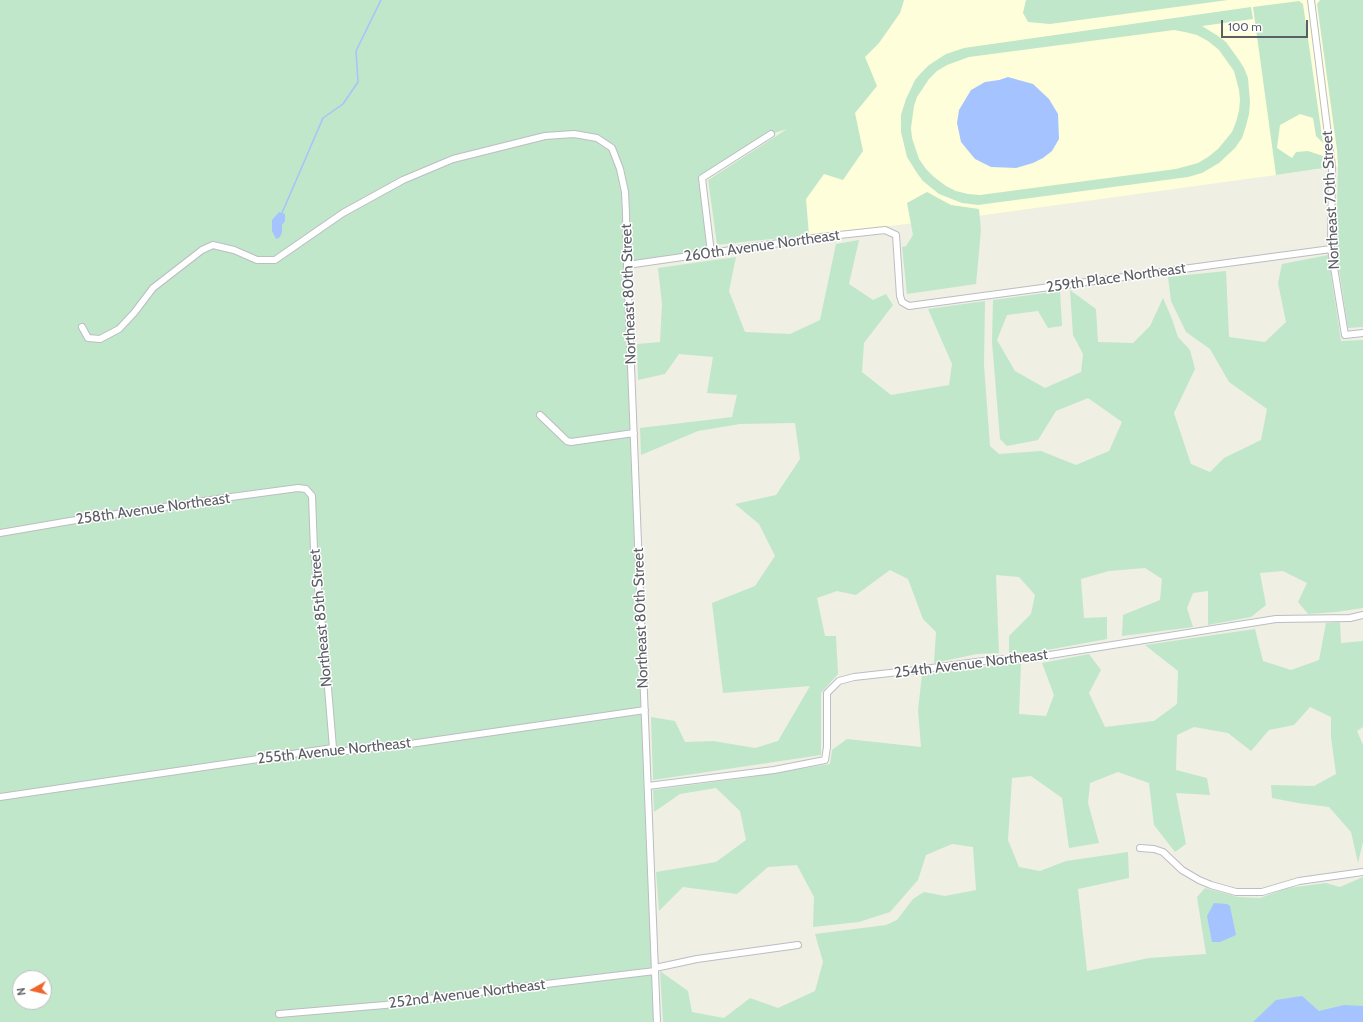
<!DOCTYPE html>
<html>
<head>
<meta charset="utf-8">
<style>
  body { margin:0 }
  #map { position:relative; width:1363px; height:1022px; overflow:hidden; background:#efefe4; font-family:Cabin,sans-serif }
  canvas { display:block }
  .north { position:absolute; left:12px; top:970px; width:40px; height:40px; box-sizing:border-box; background:#fff; border:1px solid #bebfc1; border-radius:50%; rotate:262deg; font-size:11px; font-weight:700; line-height:16px; text-align:center; color:#5c5e65 }
  .north::after { content:''; display:block; margin:auto; width:14px; height:18px; background:#ee642b; clip-path:polygon(50% 0,100% 100%,50% 72%,0 100%) }
  .scale { position:absolute; left:1221px; top:20px; width:87px; height:18px; box-sizing:border-box; border:2px solid #5c5e65; border-top:0; padding-left:5px; font-size:12px; line-height:14px; white-space:nowrap; color:#5c5e65; -webkit-text-stroke:3px #fff; paint-order:stroke }
</style>
</head>
<body>
<div id="map">
<canvas width="1363" height="1022"></canvas>
<div class="north">N</div>
<div class="scale">100 m</div>
</div>
<script>
const c = document.querySelector('canvas').getContext('2d');
c.lineJoin = 'round';
function fill(path, color) {
  c.fillStyle = color;
  c.fill(path, 'evenodd');
}
function shape(rows) {
  const path = new Path2D();
  for (const r of rows) {
    path.moveTo(r[0], r[1]);
    for (let i = 2; i < r.length; i += 2) path.lineTo(r[i], r[i + 1]);
  }
  return path;
}
function stroke(path, color, width, dash) {
  c.strokeStyle = color;
  c.lineWidth = width;
  c.lineCap = dash ? 'butt' : 'round';
  c.setLineDash(dash || []);
  c.stroke(path);
}
function drawText(font, color, halo, rows, align = 'center') {
  c.font = font + ' Cabin,sans-serif';
  c.lineWidth = 3;
  c.setLineDash([]);
  c.textBaseline = 'middle';
  c.strokeStyle = halo;
  c.fillStyle = color;
  for (const [text, x, y, turn = 0] of rows) {
    c.save();
    c.translate(x, y);
    c.rotate((+turn || 0) * Math.PI / 180);
    c.textAlign = isNaN(turn) ? turn : align;
    if (halo) c.strokeText(text, 0, 0);
    c.fillText(text, 0, 0);
    c.restore();
  }
}
fill(shape([
  [904,0,1363,0,1363,163,970,217,717,245,708,180,789,128,900,13]
]), '#fffeda');
fill(shape([
  [0,0,904,0,900,13,879,43,865,57,877,86,855,113,863,151,843,180,824,174,806,199,809,235,717,245,708,180,787,129,771,134,702,178,711,253,627,266,657,1022,0,1022],
  [20,978,44,978,44,1002,20,1002],
  [1026,0,1228,0,1050,24,1028,22,1023,13],
  [1320,0,1363,0,1363,327,1348,328,1336,250,1338,166,1337,150,1317,4],
  [1299,1,1303,4,1323,143,1316,136,1313,118,1300,114,1280,125,1277,148,1292,158,1296,152,1308,151,1323,156,1324,168,1276,175,1253,7],
  [1251,7,1253,19,1202,26,1218,36,1226,42,1239,60,1244,68,1248,78,1250,102,1249,114,1246,126,1242,138,1235,148,1219,163,1202,173,1188,177,978,205,962,203,939,194,923,181,917,173,907,157,901,132,901,115,906,99,915,80,921,73,929,65,946,54,964,48],
  [1174,30,1185,32,1197,35,1208,41,1219,50,1234,71,1239,90,1240,100,1239,111,1236,122,1232,132,1218,149,1208,157,1198,163,1176,169,980,195,968,194,956,191,946,186,934,177,926,169,919,159,912,138,911,128,914,106,917,97,929,79,937,71,947,65,969,57],
  [927,192,951,205,979,209,981,230,976,284,907,294,902,247,906,246,913,235,907,203],
  [859,240,849,284,873,300,886,294,893,305,864,343,862,372,891,395,949,385,952,364,928,309,985,301,984,365,990,446,999,454,1041,451,1076,465,1109,451,1122,422,1088,398,1056,411,1038,440,1007,446,1000,439,992,342,993,300,1060,291,1062,326,1048,328,1038,311,1007,315,997,340,1015,371,1045,388,1081,372,1083,354,1073,335,1070,290,1096,309,1098,342,1133,343,1150,326,1163,298,1172,319,1178,337,1190,350,1195,369,1174,413,1191,464,1210,472,1224,458,1261,440,1267,409,1229,382,1210,349,1186,332,1171,301,1168,277,1226,271,1229,337,1265,342,1286,322,1278,283,1282,264,1328,255,1341,341,1363,340,1363,608,1336,612,1308,614,1298,602,1307,583,1283,571,1260,573,1266,605,1251,617,1208,625,1208,591,1193,593,1187,608,1193,627,1122,636,1123,615,1160,600,1162,579,1145,568,1109,571,1081,579,1084,618,1107,617,1107,639,1036,652,1009,653,1009,636,1031,614,1035,595,1019,577,996,575,999,653,977,654,934,663,936,632,923,619,908,579,890,570,856,595,837,591,817,598,825,636,836,636,838,674,821,693,821,755,653,780,651,717,675,721,685,742,713,741,755,748,778,741,810,686,723,693,712,603,755,586,775,556,759,524,735,504,776,495,800,459,795,423,740,424,698,431,641,455,640,428,732,417,737,395,707,393,713,357,679,354,665,374,638,380,637,344,660,342,662,304,658,268,736,257,729,291,745,332,790,334,820,320,836,244],
  [1340,622,1341,643,1363,641,1363,727,1357,731,1363,745,1363,842,1358,863,1351,832,1329,807,1298,803,1272,798,1271,785,1314,786,1336,774,1331,737,1331,717,1310,707,1294,725,1269,730,1251,751,1228,733,1194,727,1177,735,1176,770,1207,778,1210,795,1176,793,1186,844,1175,852,1154,825,1149,783,1118,772,1090,783,1088,803,1099,843,1069,848,1062,798,1031,776,1012,778,1008,840,1019,867,1040,871,1066,861,1128,852,1129,878,1078,889,1087,971,1149,958,1206,954,1197,897,1205,888,1238,897,1260,898,1288,888,1326,883,1340,887,1363,877,1363,1022,663,1022,660,971,688,991,692,1012,724,1018,750,998,778,1008,815,991,823,962,815,934,886,925,897,920,913,899,924,892,945,896,976,890,973,847,952,844,926,855,918,880,890,912,859,922,813,927,814,897,797,865,768,867,737,894,683,887,659,911,656,872,716,862,746,840,740,811,716,788,680,794,654,812,653,790,744,778,830,764,832,750,847,739,921,747,918,710,922,675,971,668,1021,663,1019,714,1046,716,1054,695,1042,663,1089,654,1101,670,1089,693,1105,727,1154,721,1177,704,1178,671,1145,645,1255,629,1263,661,1291,670,1319,660,1326,623]
]), '#c0e7c9');
fill(shape([
  [1008,77,1033,84,1049,99,1058,114,1059,139,1052,151,1043,158,1033,163,1016,168,991,167,975,159,961,142,957,123,959,110,971,90,985,82,999,80],
  [279,212,285,214,285,221,282,225,282,232,280,237,276,239,272,231,272,220],
  [1214,903,1227,904,1230,906,1236,935,1220,942,1212,942,1207,916],
  [1302,996,1319,1011,1344,1005,1363,1006,1363,1022,1253,1022,1276,1000]
]), '#a5c4ff');
stroke(shape([
  [282,213,323,118,343,104,358,82,356,51,381,0]
]), '#a5c4ff', 1.5);
const street = shape([
  [1311,0,1332,166,1331,249,1345,335,1363,333],
  [711,253,702,178,771,134],
  [627,265,821,237,885,230,896,235,900,296,902,302,909,306,1331,249],
  [82,327,88,338,100,339,119,329,134,313,153,288,202,250,213,245,234,250,257,260,275,260,343,213,403,180,453,159,545,136,574,134,597,138,612,148,620,169,625,192,626,213,627,265,657,1022],
  [540,415,567,441,571,442,634,433],
  [0,533,70,521,231,497,298,488,306,489,312,496,314,550,326,664,333,748],
  [648,786,774,770,825,760,827,747,827,693,839,681,854,677,917,670,991,660,1031,658,1276,619,1350,618,1363,615],
  [0,797,333,748,337,752,410,744,645,710],
  [1140,848,1154,849,1163,852,1182,870,1199,880,1211,885,1236,892,1262,892,1299,881,1363,872],
  [655,968,697,959,798,945],
  [279,1014,385,1005,479,992,655,971]
]);
stroke(street, '#bcbdc3', 8);
stroke(street, '#fff', 6);
drawText('15px', '#5c5e65', '#fff', [
  ["Northeast 70th Street",1331,200,-93],
  ["260th Avenue Northeast",762,246,-8],
  ["259th Place Northeast",1116,278,-8],
  ["Northeast 80th Street",629,294,-92],
  ["258th Avenue Northeast",153,509,-8],
  ["Northeast 85th Street",321,618,-95],
  ["Northeast 80th Street",641,618,-92],
  ["254th Avenue Northeast",971,664,-7],
  ["255th Avenue Northeast",334,751,-6],
  ["252nd Avenue Northeast",467,994,-7]
]);
</script>
</body>
</html>
